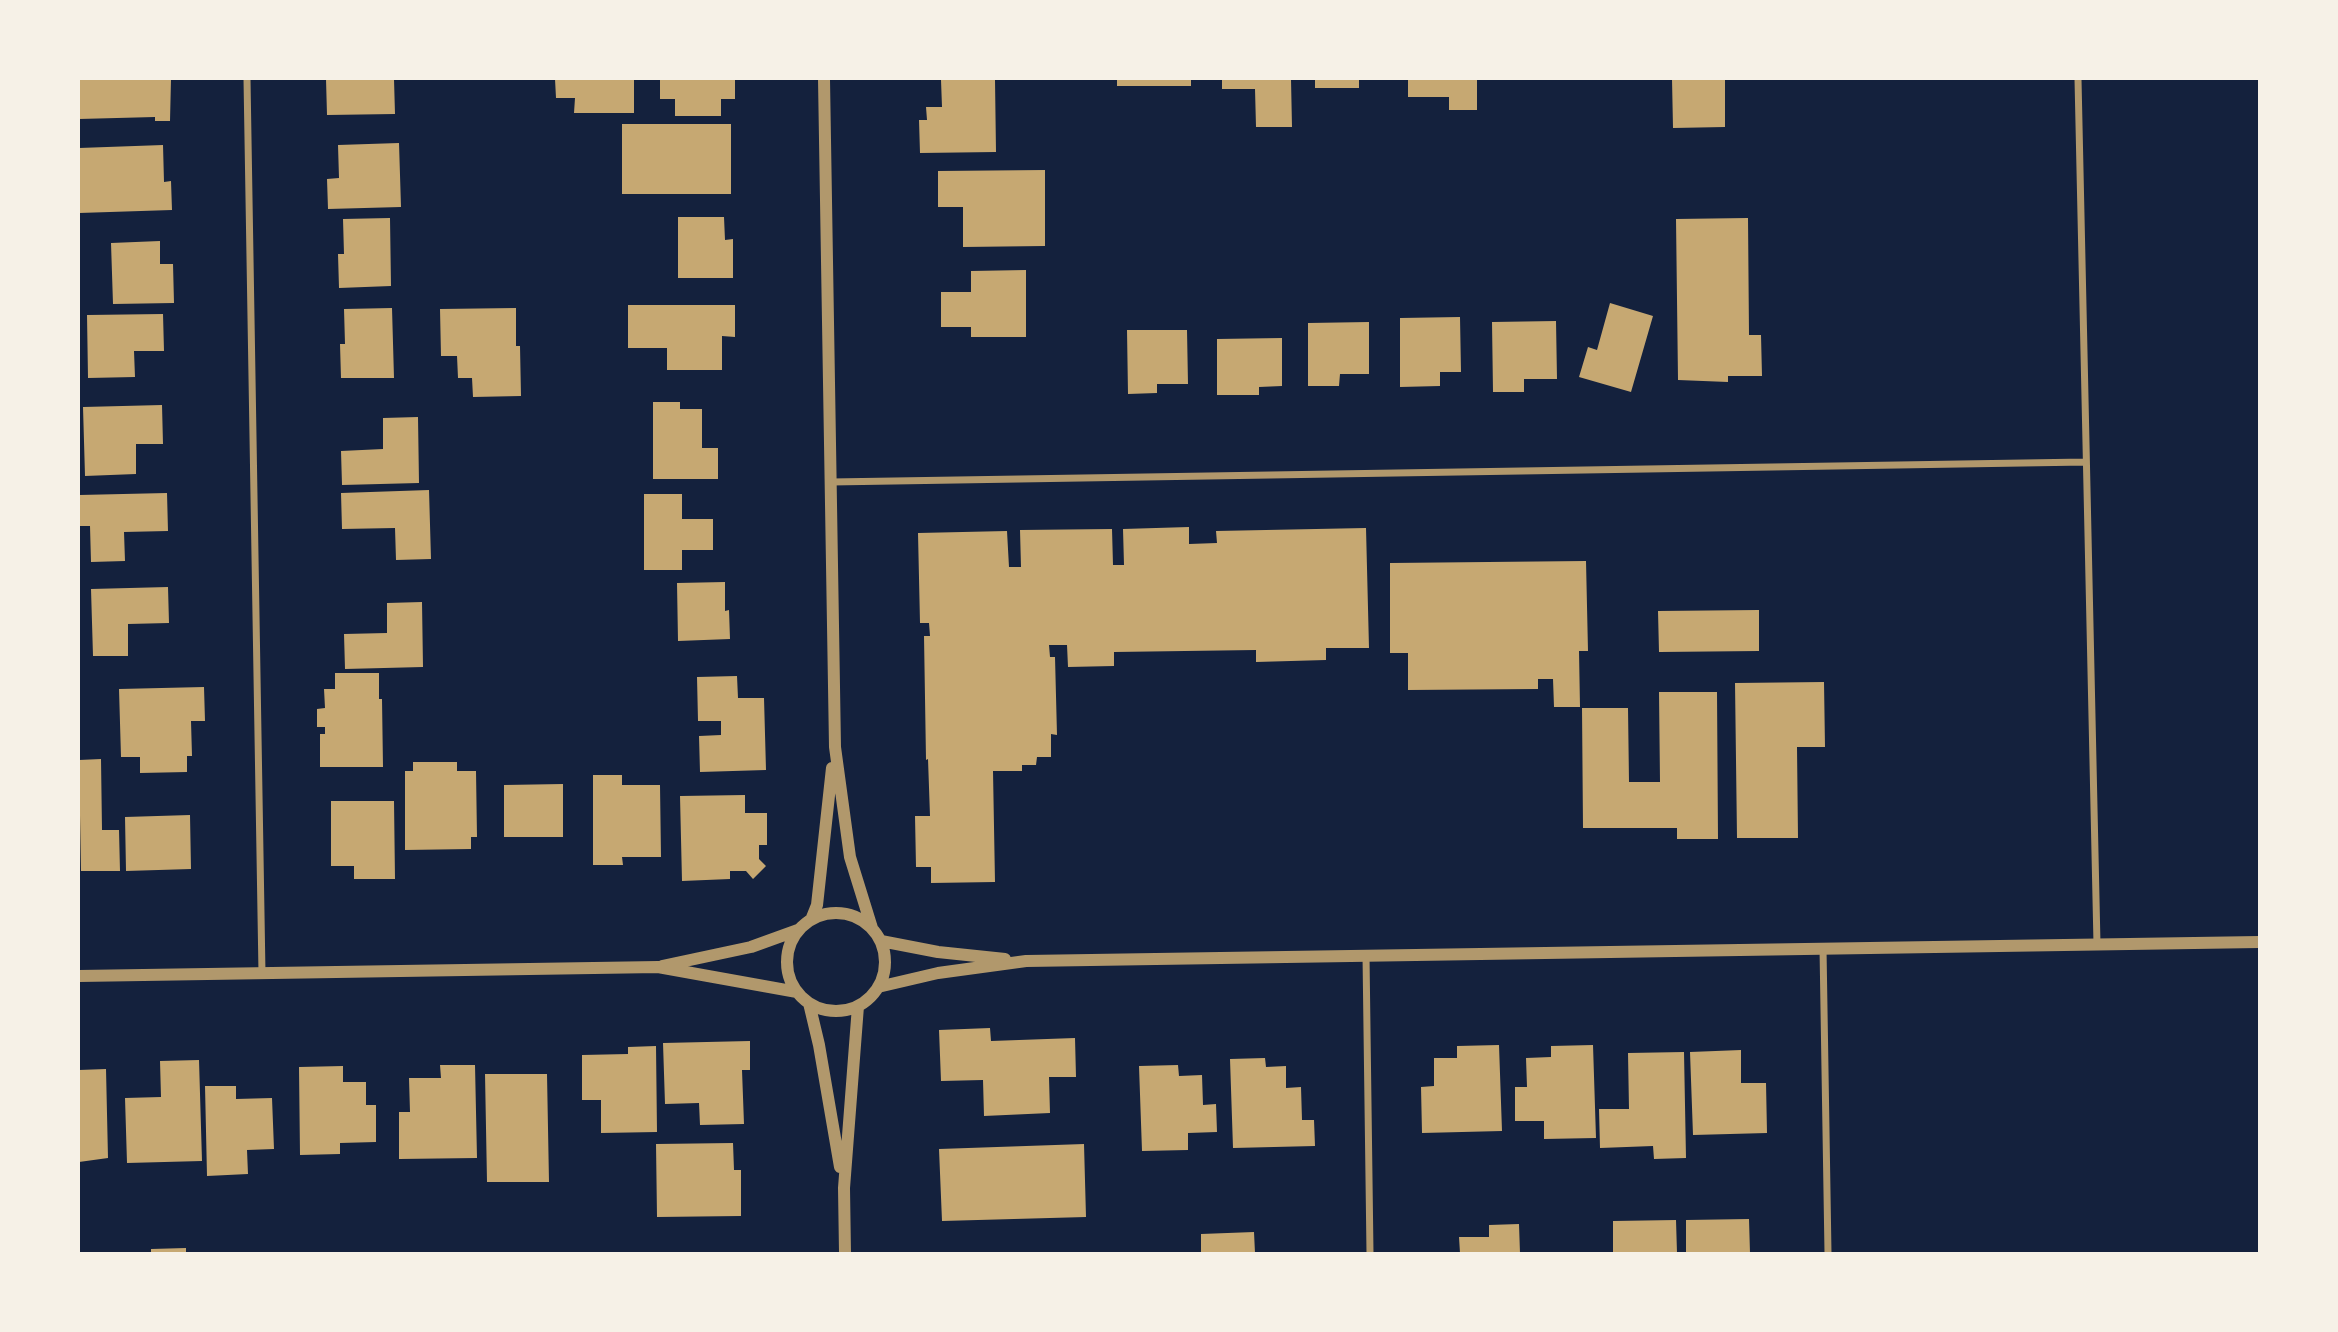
<!DOCTYPE html>
<html>
<head>
<meta charset="utf-8">
<style>
  body { margin:0 }
  #map { position:relative; width:2338px; height:1332px; overflow:hidden; background:#14213d; font-family:Literata,serif }
  canvas { display:block }
  .frame { position:absolute; inset:0; border:80px solid #f6f1e7; pointer-events:none }
</style>
</head>
<body>
<div id="map">
<canvas width="2338" height="1332"></canvas>
<div class="frame"></div>
</div>
<script>
const c = document.querySelector('canvas').getContext('2d');
c.lineJoin = 'round';
function fill(path, color) {
  c.fillStyle = color;
  c.fill(path, 'evenodd');
}
function shape(rows) {
  const path = new Path2D();
  for (const r of rows) {
    if (r.length === 3) {
      path.moveTo(r[0] + r[2], r[1]);
      path.arc(r[0], r[1], r[2], 0, 2 * Math.PI);
      continue;
    }
    path.moveTo(r[0], r[1]);
    for (let i = 2; i < r.length; i += 2) path.lineTo(r[i], r[i + 1]);
  }
  return path;
}
function stroke(path, color, width, dash) {
  c.strokeStyle = color;
  c.lineWidth = width;
  c.lineCap = dash ? 'butt' : 'round';
  c.setLineDash(dash || []);
  c.stroke(path);
}
fill(shape([
  [79,79,171,79,170,121,155,121,155,117,79,119],
  [326,79,394,79,395,114,327,115],
  [555,79,634,79,634,113,574,113,575,98,556,98],
  [660,79,735,79,735,99,721,99,721,116,675,116,675,99,660,99],
  [1117,79,1191,79,1191,86,1117,86],
  [1222,79,1291,79,1292,127,1256,127,1255,89,1222,89],
  [1315,79,1359,79,1359,88,1315,88],
  [1408,79,1477,79,1477,110,1449,110,1449,97,1408,97],
  [1672,79,1725,79,1725,127,1673,128],
  [941,80,995,80,996,152,920,153,919,120,927,120,926,107,942,107],
  [622,124,731,124,731,194,622,194],
  [399,143,401,207,328,209,327,179,339,178,338,145],
  [163,145,164,182,171,181,172,210,79,213,79,148],
  [1045,170,1045,246,963,247,963,207,938,207,938,171],
  [678,217,724,217,725,240,733,239,733,278,678,278],
  [390,218,391,286,339,288,338,254,344,254,343,219],
  [1748,218,1749,335,1761,335,1762,376,1728,376,1728,382,1678,380,1676,219],
  [160,241,160,264,173,264,174,303,113,304,111,243],
  [1026,270,1026,337,971,337,971,327,941,327,941,292,971,292,971,271],
  [1610,303,1653,316,1631,392,1579,377,1588,347,1597,350],
  [628,305,735,305,735,337,722,336,722,370,667,370,667,348,628,348],
  [392,308,394,378,341,378,340,344,345,344,344,309],
  [516,308,516,346,520,346,521,396,473,397,472,378,458,378,457,356,441,356,440,309],
  [163,314,164,351,134,351,135,377,88,378,87,315],
  [1460,317,1461,372,1440,372,1440,386,1400,387,1400,318],
  [1556,321,1557,379,1524,379,1524,392,1493,392,1492,322],
  [1369,322,1369,374,1340,374,1339,386,1308,386,1308,323],
  [1127,330,1187,330,1188,384,1157,384,1157,393,1128,394],
  [1282,338,1282,386,1259,387,1259,395,1217,395,1217,339],
  [653,402,680,402,680,409,702,409,702,448,718,448,718,479,653,479],
  [162,405,163,444,136,444,136,474,85,476,83,407],
  [418,417,419,483,342,485,341,451,383,449,383,418],
  [429,490,431,559,396,560,395,528,342,529,341,493],
  [167,493,168,531,124,532,125,561,91,562,90,526,79,526,79,495],
  [644,494,682,494,682,519,713,519,713,550,682,550,682,570,644,570],
  [1189,527,1189,544,1217,543,1216,531,1366,528,1369,648,1326,648,1326,660,1256,662,1256,650,1114,652,1114,666,1068,667,1067,645,1049,645,1050,657,1055,657,1057,735,1051,734,1051,757,1037,757,1036,765,1022,765,1022,771,993,771,995,882,931,883,931,867,916,867,915,816,930,816,928,759,926,760,924,636,930,636,929,623,920,623,918,533,1007,531,1009,567,1021,567,1020,530,1112,529,1113,565,1124,565,1123,529],
  [1586,561,1588,651,1579,651,1580,707,1554,707,1553,679,1538,679,1538,689,1408,690,1408,653,1390,653,1390,563],
  [725,582,725,611,729,610,730,639,678,641,677,583],
  [168,587,169,623,128,624,128,656,93,656,91,589],
  [422,602,423,667,345,669,344,634,387,633,387,603],
  [1759,610,1759,651,1659,652,1658,611],
  [335,673,379,673,379,699,382,699,383,767,320,767,320,734,325,734,325,727,317,727,317,709,325,708,324,689,335,689],
  [737,676,738,698,764,698,766,770,700,772,699,736,721,735,721,721,698,721,697,677],
  [1824,682,1825,747,1797,747,1798,838,1737,838,1735,683],
  [204,687,205,721,191,721,192,756,187,756,187,772,140,773,140,757,121,757,119,689],
  [1659,692,1717,692,1718,839,1677,839,1677,828,1583,828,1582,708,1628,708,1629,782,1660,782],
  [101,759,102,830,119,830,120,871,81,871,79,760],
  [413,762,457,762,457,771,476,771,477,837,471,837,471,849,405,850,405,771,413,771],
  [593,775,622,775,622,785,660,785,661,857,622,857,623,865,593,865],
  [563,784,563,837,504,837,504,785],
  [745,795,745,813,767,813,767,845,759,845,759,859,766,866,753,879,746,871,730,871,730,879,682,881,680,796],
  [331,801,394,801,395,879,354,879,354,866,331,866],
  [190,815,191,869,126,871,125,817],
  [990,1028,991,1041,1075,1038,1076,1077,1049,1077,1050,1113,984,1116,983,1080,941,1081,939,1030],
  [750,1041,750,1070,742,1070,744,1124,700,1125,699,1103,665,1104,663,1043],
  [1499,1045,1502,1131,1422,1133,1421,1087,1434,1086,1434,1058,1457,1058,1457,1046],
  [1593,1045,1596,1138,1544,1139,1544,1121,1515,1121,1515,1087,1527,1087,1526,1058,1551,1057,1551,1046],
  [656,1046,657,1132,601,1133,601,1100,582,1100,582,1055,628,1054,628,1047],
  [1741,1050,1741,1083,1766,1083,1767,1133,1693,1135,1690,1052],
  [1684,1052,1686,1158,1654,1159,1653,1146,1600,1148,1599,1109,1629,1109,1628,1053],
  [1265,1058,1266,1067,1286,1066,1286,1088,1301,1087,1302,1120,1314,1120,1315,1146,1233,1148,1230,1059],
  [199,1060,202,1161,127,1163,125,1098,161,1097,160,1061],
  [440,1065,475,1065,477,1158,399,1159,399,1112,410,1112,409,1078,441,1078],
  [1178,1065,1179,1076,1202,1075,1203,1105,1216,1104,1217,1132,1188,1133,1188,1150,1142,1151,1139,1066],
  [343,1066,343,1082,366,1082,366,1105,376,1105,376,1142,340,1143,340,1154,300,1155,299,1067],
  [106,1069,108,1158,79,1162,79,1070],
  [485,1074,547,1074,549,1182,487,1182],
  [205,1086,236,1086,236,1099,272,1098,274,1149,247,1150,248,1174,207,1176],
  [733,1143,734,1170,741,1170,741,1216,657,1217,656,1144],
  [1084,1144,1086,1217,942,1221,939,1149],
  [1749,1219,1750,1253,1686,1253,1686,1220],
  [1676,1220,1677,1253,1613,1253,1613,1221],
  [1519,1224,1520,1253,1460,1253,1459,1237,1489,1237,1489,1225],
  [1254,1232,1255,1253,1201,1253,1201,1234],
  [186,1248,186,1253,151,1253,151,1249]
]), '#c6a872');
stroke(shape([
  [247,79,262,973],
  [2078,79,2097,944],
  [831,482,2086,462],
  [1823,948,1828,1253],
  [1366,955,1370,1253]
]), '#b1986c', 7);
stroke(shape([
  [824,79,835,747,850,857,872,928],
  [836,962,49],
  [811,920,817,905,832,768],
  [881,941,938,952,1005,959],
  [662,966,751,947,798,930],
  [79,976,658,967,797,992],
  [878,987,938,973,1026,961,2259,942],
  [809,1003,819,1045,840,1167],
  [845,1253,844,1188,858,1006]
]), '#b1986c', 12);
</script>
</body>
</html>
